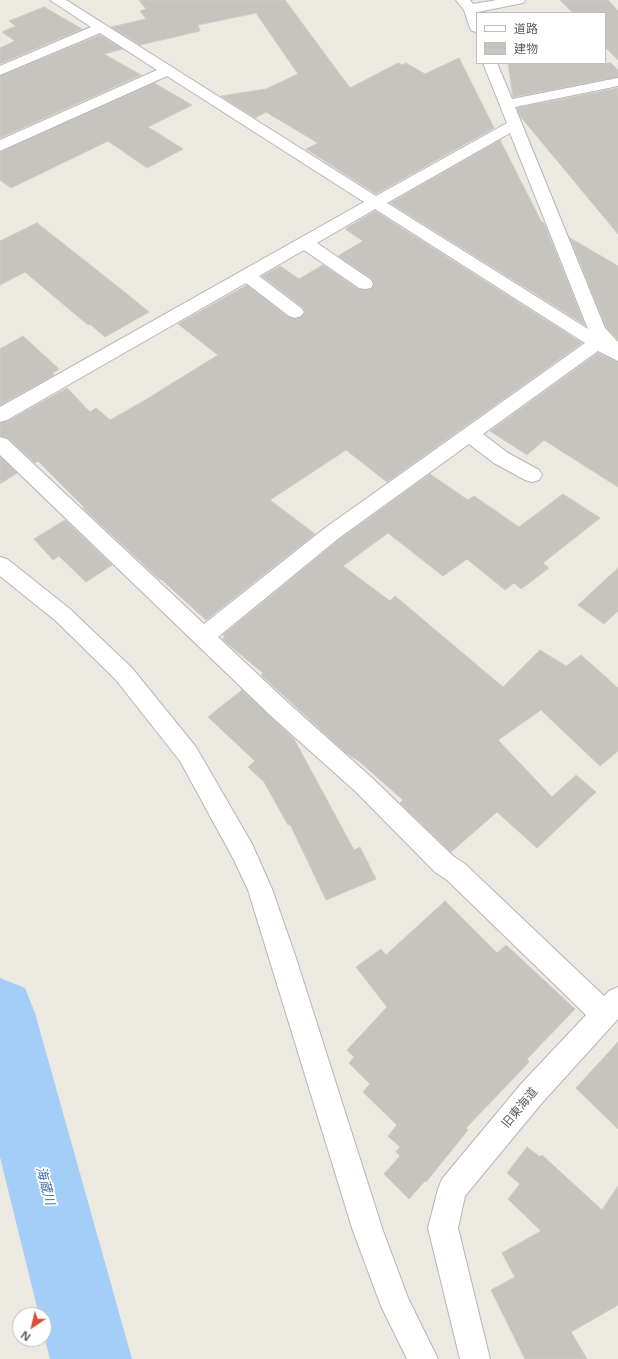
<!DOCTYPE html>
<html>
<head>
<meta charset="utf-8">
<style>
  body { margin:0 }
  #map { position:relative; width:618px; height:1359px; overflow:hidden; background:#ebe9e0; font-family:"Noto Sans","Noto Sans JP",sans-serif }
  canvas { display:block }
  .legend { position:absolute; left:476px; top:12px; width:130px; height:52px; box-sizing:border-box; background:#fff; border:1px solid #bdbebf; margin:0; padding:5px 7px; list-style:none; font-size:12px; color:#595c60 }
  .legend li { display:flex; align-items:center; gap:8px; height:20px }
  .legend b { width:20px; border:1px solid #bdbebf }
  .north { position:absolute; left:12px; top:1307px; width:40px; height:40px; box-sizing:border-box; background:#fff; border:1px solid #bdbebf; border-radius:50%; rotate:215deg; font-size:11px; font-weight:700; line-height:16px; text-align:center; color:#595c60 }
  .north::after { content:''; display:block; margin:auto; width:14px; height:18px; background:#db4d36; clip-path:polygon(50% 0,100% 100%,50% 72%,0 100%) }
</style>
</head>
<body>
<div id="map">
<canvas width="618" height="1359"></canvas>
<ul class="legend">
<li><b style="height:5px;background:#fff"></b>道路</li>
<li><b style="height:11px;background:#c6c4be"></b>建物</li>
</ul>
<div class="north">N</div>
</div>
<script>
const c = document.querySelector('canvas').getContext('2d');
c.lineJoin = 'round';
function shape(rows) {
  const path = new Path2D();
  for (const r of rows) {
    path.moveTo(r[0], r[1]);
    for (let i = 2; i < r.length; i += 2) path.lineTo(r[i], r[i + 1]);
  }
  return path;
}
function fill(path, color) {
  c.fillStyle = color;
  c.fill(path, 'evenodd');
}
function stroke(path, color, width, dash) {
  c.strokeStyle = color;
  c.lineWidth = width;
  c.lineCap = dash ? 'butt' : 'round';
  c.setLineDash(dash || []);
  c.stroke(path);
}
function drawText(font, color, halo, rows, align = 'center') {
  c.font = font + ' "Noto Sans","Noto Sans JP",sans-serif';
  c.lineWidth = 3.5;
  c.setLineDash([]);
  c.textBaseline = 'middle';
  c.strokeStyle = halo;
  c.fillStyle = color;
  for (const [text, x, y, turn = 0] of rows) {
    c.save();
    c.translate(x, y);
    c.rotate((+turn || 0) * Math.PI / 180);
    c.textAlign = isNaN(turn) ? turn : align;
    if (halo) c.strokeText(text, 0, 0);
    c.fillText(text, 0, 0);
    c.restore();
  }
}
fill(shape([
  [0,978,25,988,35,1013,132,1359,50,1359,44,1336,44,1315,39,1315,0,1157,0,978]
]), '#a3cef8');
const building = shape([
  [139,0,285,0,350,88,398,63,402,65,406,63,425,74,459,58,494,128,376,194,306,149,318,143,266,112,255,118,221,96,266,89,298,74,256,13,198,25,200,31,140,45,111,27,146,19,140,11,146,9,139,0],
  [560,0,608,0,618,11,618,60,605,47,605,13,573,13,560,0],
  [44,7,82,29,0,64,0,48,15,41,2,32,16,26,9,21,44,7],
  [100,35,123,49,104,54,141,75,0,138,0,76,100,35],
  [508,63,611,63,618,70,618,77,513,97,508,63],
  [154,83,192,105,148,127,183,149,147,168,108,141,11,188,0,180,0,152,154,83],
  [618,88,618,234,520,116,517,108,618,88],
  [500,140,541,221,544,223,585,325,390,203,500,140],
  [375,211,582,343,387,482,346,450,270,500,315,534,206,620,161,579,160,580,83,508,84,507,38,461,35,463,8,438,0,436,0,423,8,421,67,388,90,412,96,408,110,420,142,402,218,355,178,324,247,285,288,317,295,319,301,317,306,312,302,307,262,276,280,266,299,279,323,265,358,289,371,289,374,285,372,279,338,256,363,241,345,229,375,211],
  [37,223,117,286,149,312,105,337,90,324,88,325,25,272,0,285,0,241,37,223],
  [570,238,618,266,618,340,606,327,570,238],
  [23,336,59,369,53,373,54,375,0,405,0,349,23,336],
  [598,353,618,362,618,487,544,440,527,455,490,431,598,353],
  [0,457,17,473,0,484,0,457],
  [430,474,468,500,474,496,519,527,563,494,600,518,543,563,549,568,521,589,514,583,505,590,467,559,443,576,388,533,343,566,390,601,395,596,503,687,540,650,566,666,581,655,618,688,618,751,600,766,541,710,498,740,552,797,576,775,596,792,537,848,497,812,451,852,400,803,403,800,360,762,346,753,261,675,263,673,222,639,225,637,223,635,340,539,430,474],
  [65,520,112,565,86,582,59,556,53,560,34,539,65,520],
  [618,568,618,611,604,624,578,605,618,568],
  [242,690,294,739,354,850,360,847,376,879,326,900,290,824,288,825,264,782,248,767,255,761,208,717,242,690],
  [445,901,497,953,506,945,575,1009,527,1059,529,1062,466,1128,468,1130,426,1182,425,1181,409,1199,384,1174,400,1156,396,1152,400,1147,388,1136,397,1125,363,1092,370,1084,349,1063,354,1057,347,1050,387,1007,356,967,381,949,386,955,445,901],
  [618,1042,618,1129,576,1088,618,1042],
  [527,1147,540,1157,542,1155,602,1210,618,1186,618,1305,571,1332,587,1359,525,1359,491,1290,515,1277,502,1253,541,1231,508,1199,520,1184,507,1173,527,1147]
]);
fill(building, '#c6c4be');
stroke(building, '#cfcbbf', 1);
const minor = shape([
  [50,0,66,0,376,196,507,123,483,63,497,63,512,99,618,78,618,86,515,107,605,328,618,342,618,361,598,351,483,434,508,453,539,470,542,475,539,480,532,482,525,480,494,463,469,444,339,538,218,637,286,701,371,777,453,856,465,864,604,996,609,991,618,987,618,1019,541,1104,465,1196,458,1228,490,1359,460,1359,428,1228,438,1189,442,1179,521,1084,586,1015,447,880,435,872,355,791,270,715,0,455,0,437,7,439,204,624,325,528,585,343,375,209,317,243,371,280,373,284,371,288,365,289,359,288,304,250,259,276,301,308,304,312,301,316,295,318,289,316,246,283,7,420,0,422,0,407,364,202,167,76,0,151,0,140,157,70,100,33,0,75,0,66,91,27,50,0],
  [510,133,588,329,387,203,510,133],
  [456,0,470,0,473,4,497,0,525,0,523,3,478,12,477,32,472,31,470,28,464,10,456,0],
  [0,557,7,559,70,609,132,668,196,747,252,844,272,889,296,958,383,1231,408,1298,438,1359,407,1359,381,1306,353,1231,248,890,234,860,180,761,116,680,56,621,0,576,0,557]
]);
stroke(minor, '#b3b6ba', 2);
fill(minor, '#fff');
drawText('12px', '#595c60', '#fff', [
  ["旧東海道",520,1108,-50]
]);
drawText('italic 13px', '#4673b1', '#fff', [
  ["海蔵川",45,1186,75]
]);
</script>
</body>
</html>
